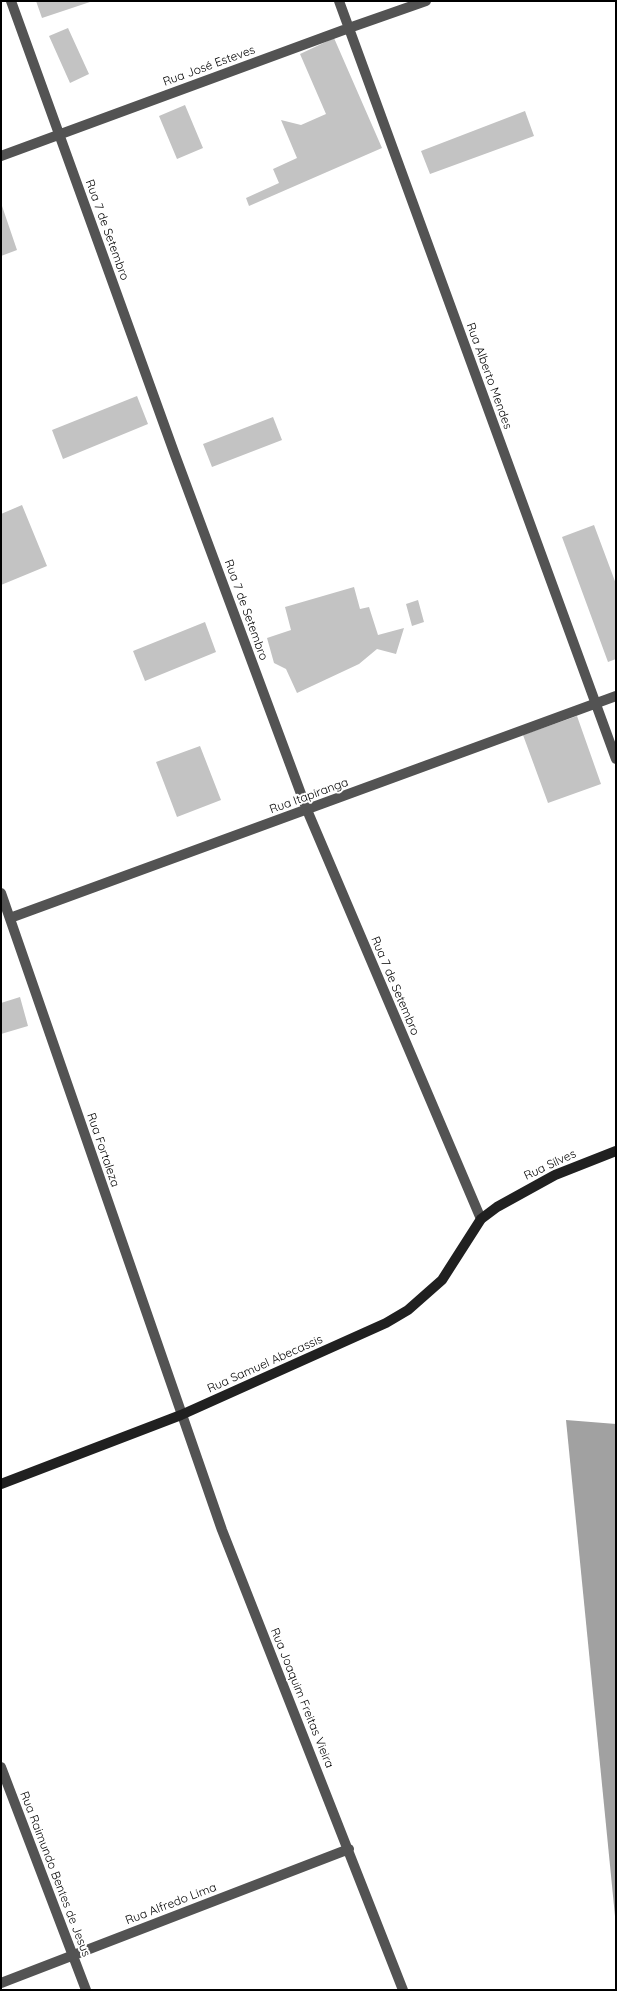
<!DOCTYPE html>
<html>
<head>
<meta charset="utf-8">
<style>
  body { margin:0 }
  #map { position:relative; width:617px; height:1991px; overflow:hidden; background:#fff; font-family:Quicksand,sans-serif }
  canvas { display:block }
  .frame { position:absolute; inset:0; border:2px solid #000; pointer-events:none }
</style>
</head>
<body>
<div id="map">
<canvas width="617" height="1991"></canvas>
<div class="frame"></div>
</div>
<script>
const c = document.querySelector('canvas').getContext('2d');
c.lineJoin = 'round';
function fill(path, color) {
  c.fillStyle = color;
  c.fill(path, 'evenodd');
}
function shape(rows) {
  const path = new Path2D();
  for (const r of rows) {
    path.moveTo(r[0], r[1]);
    for (let i = 2; i < r.length; i += 2) path.lineTo(r[i], r[i + 1]);
  }
  return path;
}
function stroke(path, color, width, dash) {
  c.strokeStyle = color;
  c.lineWidth = width;
  c.lineCap = dash ? 'butt' : 'round';
  c.setLineDash(dash || []);
  c.stroke(path);
}
function drawText(font, color, halo, rows, align = 'center') {
  c.font = font + ' Quicksand,sans-serif';
  c.lineWidth = 4;
  c.setLineDash([]);
  c.textBaseline = 'middle';
  c.strokeStyle = halo;
  c.fillStyle = color;
  for (const [text, x, y, turn = 0] of rows) {
    c.save();
    c.translate(x, y);
    c.rotate((+turn || 0) * Math.PI / 180);
    c.textAlign = isNaN(turn) ? turn : align;
    if (halo) c.strokeText(text, 0, 0);
    c.fillText(text, 0, 0);
    c.restore();
  }
}
fill(shape([
  [566,1420,616,1424,616,1918,615,1916]
]), '#a1a1a1');
fill(shape([
  [36,1,90,1,90,2,42,18],
  [68,28,89,74,70,83,49,36],
  [334,38,382,148,249,206,246,198,279,183,273,169,297,158,281,120,301,125,326,114,300,54],
  [185,105,203,148,177,159,159,116],
  [525,111,534,136,430,174,421,151],
  [1,203,17,250,1,256],
  [137,396,148,424,63,459,52,430],
  [273,417,282,440,212,467,203,444],
  [22,505,47,566,1,585,1,514],
  [594,525,616,584,616,659,608,662,562,537],
  [354,587,360,609,369,607,378,635,404,628,396,654,377,649,359,664,297,693,286,669,274,663,267,638,291,630,285,607],
  [418,600,424,622,412,626,406,604],
  [205,622,216,652,145,681,133,651],
  [577,716,601,784,548,803,523,735],
  [200,746,221,800,177,817,156,762],
  [20,997,28,1026,1,1034,1,1003]
]), '#c3c3c3');
stroke(shape([
  [11,1,175,455,307,810,481,1219],
  [339,1,616,759],
  [1,156,349,28,426,1],
  [1,893,222,1530,403,1990],
  [10,918,616,696],
  [1,1767,86,1990],
  [1,1983,349,1849]
]), '#535353', 10);
stroke(shape([
  [1,1484,181,1415,386,1323,408,1310,442,1280,481,1219,497,1207,555,1175,616,1151]
]), '#202020', 10);
drawText('12px', '#000', '#fff', [
  ["Rua José Esteves",209,66,-20],
  ["Rua 7 de Setembro",107,230,70],
  ["Rua Alberto Mendes",489,376,70],
  ["Rua 7 de Setembro",246,610,70],
  ["Rua Itapiranga",309,796,-20],
  ["Rua 7 de Setembro",395,986,67],
  ["Rua Fortaleza",103,1150,71],
  ["Rua Silves",550,1165,-25],
  ["Rua Samuel Abecassis",265,1364,-24],
  ["Rua Joaquim Freitas Vieira",302,1698,68],
  ["Rua Raimundo Bentes de Jesus",55,1874,69],
  ["Rua Alfredo Lima",171,1904,-21]
]);
</script>
</body>
</html>
